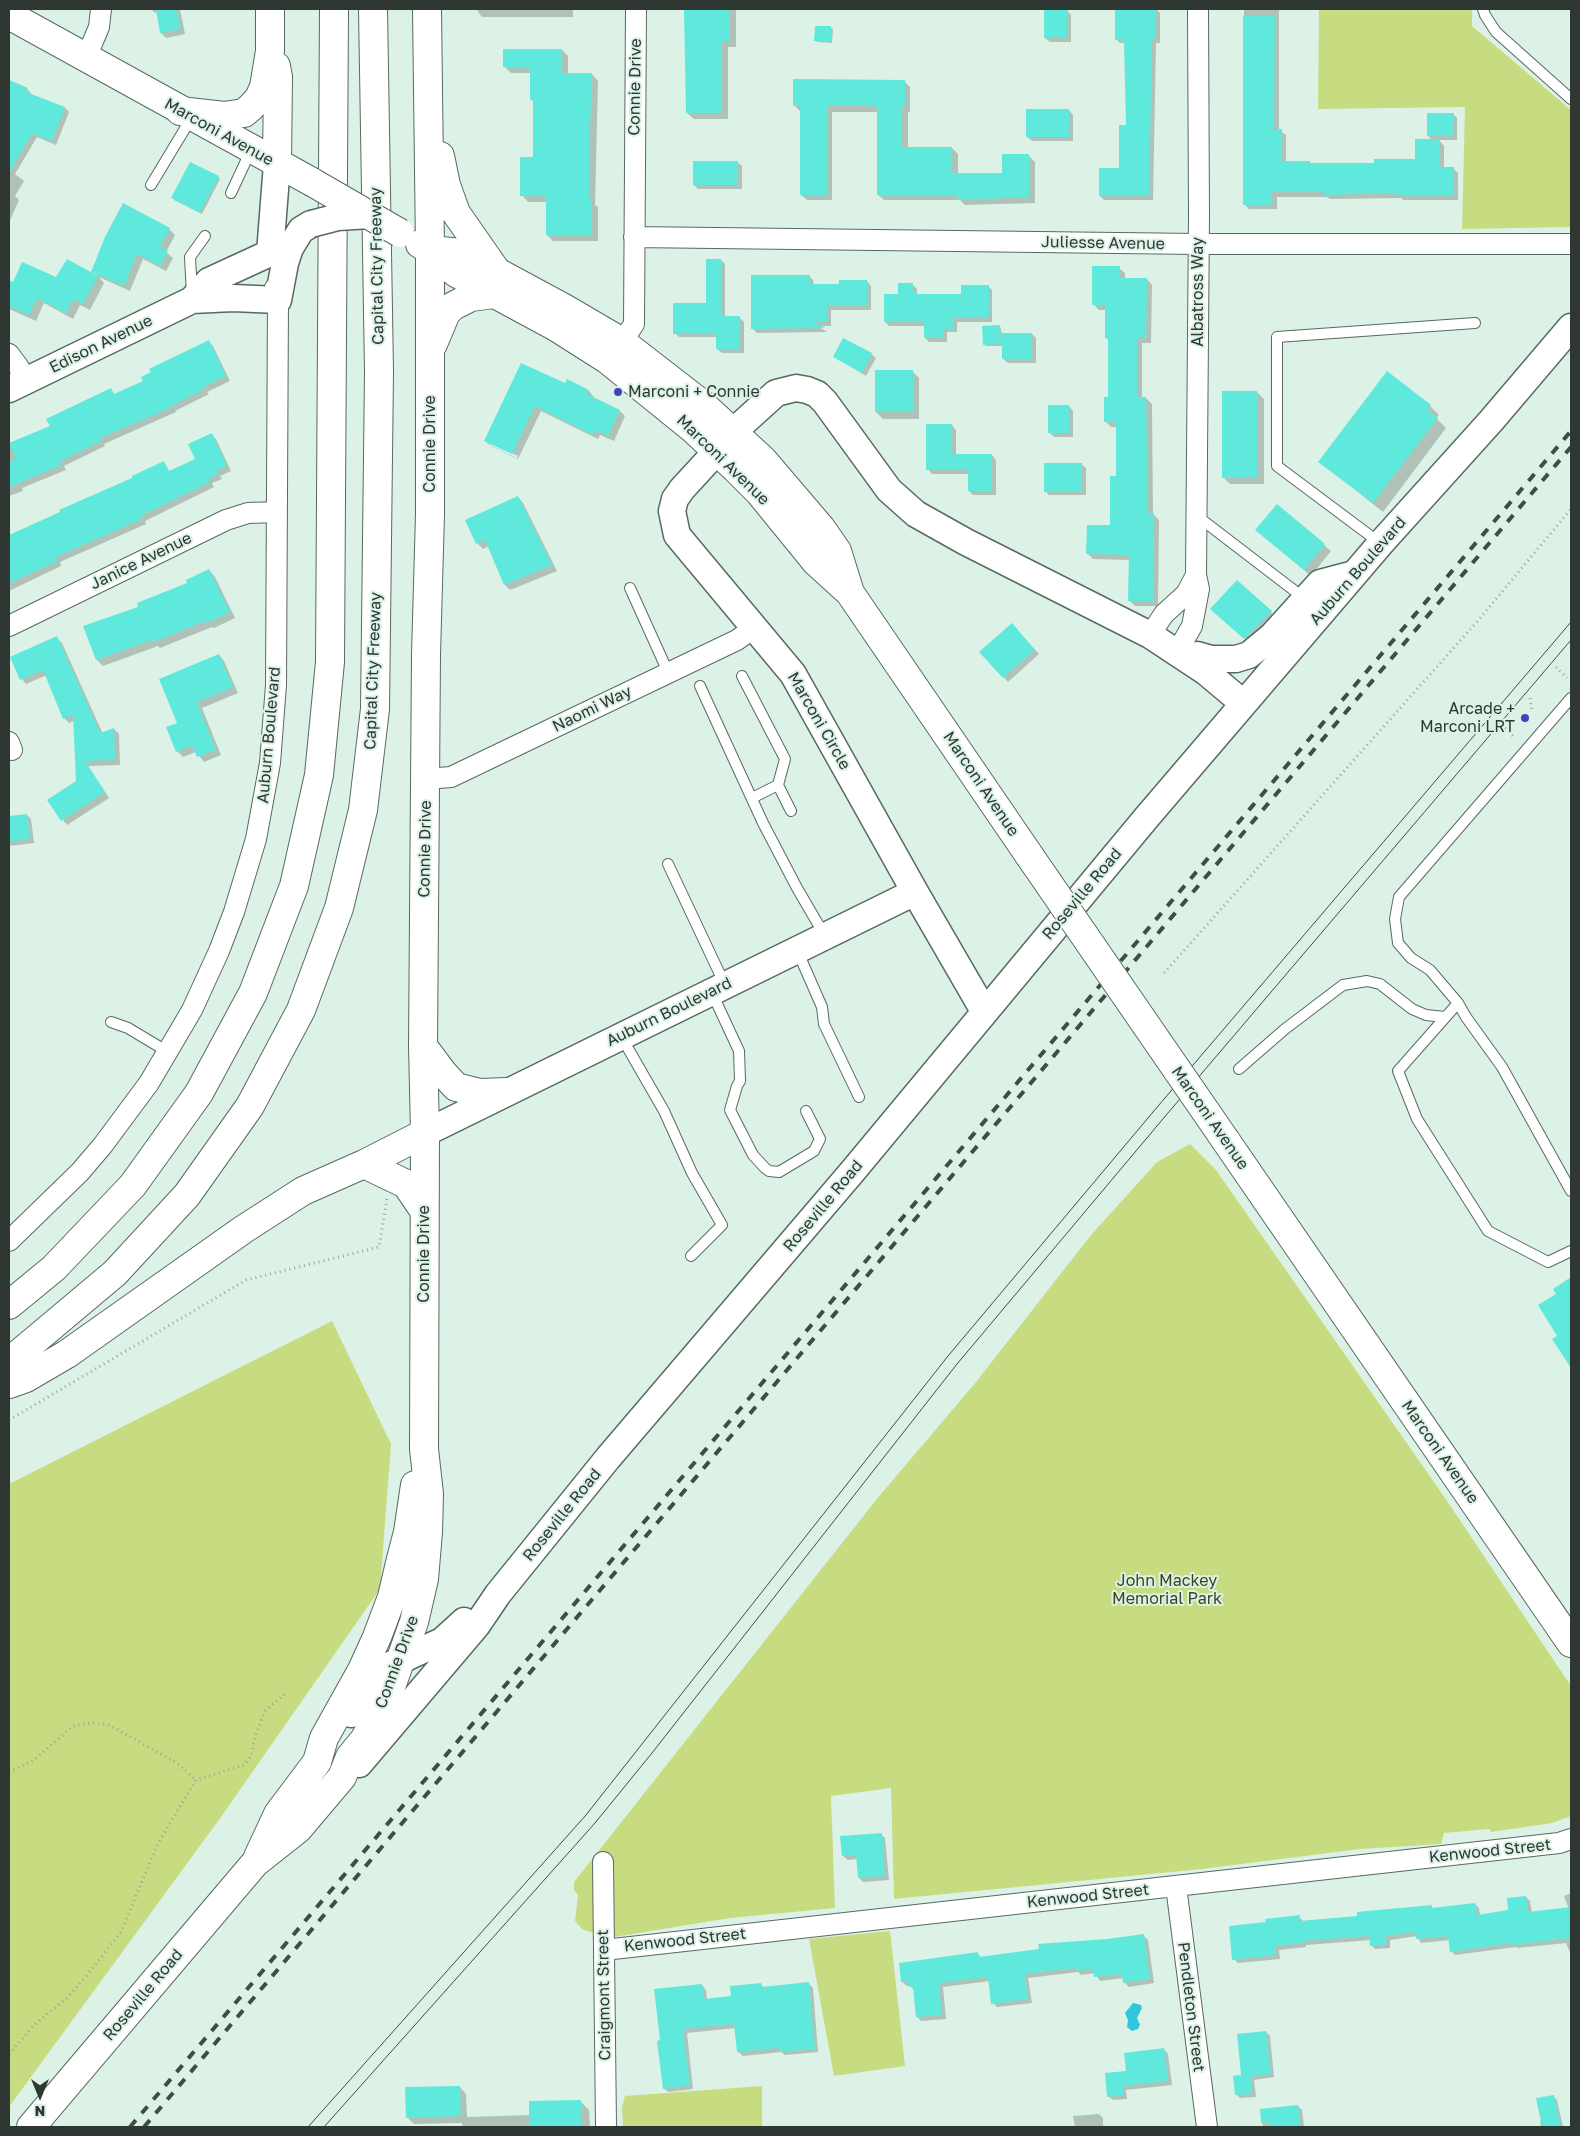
<!DOCTYPE html>
<html>
<head>
<meta charset="utf-8">
<style>
  body { margin:0 }
  #map { position:relative; width:1580px; height:2136px; overflow:hidden; background:#dcf2e7; font-family:"Golos Text",sans-serif }
  canvas { display:block }
  .frame { position:absolute; inset:0; border:10px solid #2f3733; pointer-events:none }
  .north { position:absolute; left:15px; top:2071px; width:50px; height:50px; -webkit-text-stroke:4px #dcf2e7; paint-order:stroke; rotate:180deg; font-size:14px; font-weight:700; line-height:20px; text-align:center; color:#2f3733 }
  .north::after { content:''; display:block; margin:auto; width:18px; height:22px; background:#2f3733; clip-path:polygon(50% 0,100% 100%,50% 72%,0 100%) }
</style>
</head>
<body>
<div id="map">
<canvas width="1580" height="2136"></canvas>
<div class="frame"></div>
<div class="north">N</div>
</div>
<script>
const c = document.querySelector('canvas').getContext('2d');
c.lineJoin = 'round';
function fill(path, color) {
  c.fillStyle = color;
  c.fill(path, 'evenodd');
}
function shape(rows) {
  const path = new Path2D();
  for (const r of rows) {
    path.moveTo(r[0], r[1]);
    for (let i = 2; i < r.length; i += 2) path.lineTo(r[i], r[i + 1]);
  }
  return path;
}
function stroke(path, color, width, dash) {
  c.strokeStyle = color;
  c.lineWidth = width;
  c.lineCap = dash ? 'butt' : 'round';
  c.setLineDash(dash || []);
  c.stroke(path);
}
function drawText(font, color, halo, rows, align = 'center') {
  c.font = font + ' "Golos Text",sans-serif';
  c.lineWidth = 4;
  c.setLineDash([]);
  c.textBaseline = 'middle';
  c.strokeStyle = halo;
  c.fillStyle = color;
  for (const [text, x, y, turn = 0] of rows) {
    c.save();
    c.translate(x, y);
    c.rotate((+turn || 0) * Math.PI / 180);
    c.textAlign = isNaN(turn) ? turn : align;
    if (halo) c.strokeText(text, 0, 0);
    c.fillText(text, 0, 0);
    c.restore();
  }
}
fill(shape([
  [1319,9,1472,9,1472,26,1571,110,1571,227,1462,229,1465,107,1318,109],
  [1190,1144,1216,1170,1443,1495,1571,1686,1571,1816,1552,1823,1491,1832,1490,1829,1444,1833,1441,1844,1360,1849,1202,1869,894,1899,891,1788,831,1796,835,1908,730,1918,608,1938,582,1929,575,1921,578,1895,574,1890,574,1882,876,1500,976,1382,1091,1235,1157,1162],
  [332,1321,391,1444,380,1589,221,1817,9,2107,9,1484],
  [890,1931,905,2066,834,2076,809,1939],
  [762,2086,762,2127,623,2127,622,2107,625,2096]
]), '#c7dc80');
fill(shape([
  [1133,2003,1141,2005,1142,2008,1137,2018,1140,2025,1138,2029,1132,2031,1127,2027,1128,2020,1125,2013]
]), '#30c6db');
fill(shape([
  [151,9,180,9,185,34,166,38,161,33,157,12,155,13],
  [478,9,573,9,573,17,482,17,478,12],
  [685,9,736,9,736,47,728,47,728,119,694,119,687,113],
  [1156,9,1160,13,1160,43,1156,43,1153,200,1104,200,1100,196,1121,169,1127,126,1125,43,1120,43,1116,39],
  [1244,9,1279,9,1279,130,1286,135,1286,162,1309,162,1312,165,1375,165,1416,160,1433,141,1428,136,1453,114,1457,118,1457,140,1439,140,1444,146,1444,168,1453,168,1458,173,1458,200,1403,200,1401,198,1330,199,1327,197,1277,197,1277,209,1249,209,1244,204],
  [1067,10,1071,15,1071,42,1050,42,1045,38],
  [831,28,833,29,832,43,818,42,816,41],
  [562,50,568,56,568,74,592,74,598,81,595,205,598,207,598,241,553,241,547,235,547,202,528,202,522,195,534,158,534,103,531,99,531,73,511,73,504,66],
  [904,81,910,87,910,112,908,112,908,148,952,148,958,154,958,174,1003,174,1029,156,1035,162,1035,203,965,205,960,200,884,200,878,195,878,112,832,112,832,200,807,200,801,195,801,112,795,106],
  [9,82,27,89,31,93,31,95,65,108,69,112,56,145,37,137,15,174,24,181,15,196,19,200,9,223,9,141,21,120,9,116],
  [1069,110,1073,115,1073,141,1032,141,1027,137],
  [737,162,742,166,742,189,698,189,694,185],
  [218,177,220,179,202,214,174,200],
  [169,229,175,235,166,252,173,258,166,271,143,259,130,291,99,277,104,283,90,310,80,305,73,319,44,303,36,321,9,309,9,282,14,284,96,275,92,271],
  [721,260,725,264,725,318,740,318,744,322,744,353,722,353,717,349,717,337,679,337,675,333,707,304],
  [1119,268,1125,273,1125,279,1147,279,1152,285,1151,343,1142,343,1142,398,1146,398,1152,404,1153,514,1159,520,1158,606,1135,606,1129,600,1130,560,1093,559,1087,553,1111,526,1117,478,1117,427,1111,427,1106,422,1109,398,1109,340,1106,338,1106,310,1099,310,1093,304],
  [809,276,813,280,814,285,840,285,867,281,871,286,871,310,831,310,831,326,818,326,827,332,757,333,752,328],
  [913,285,917,289,917,295,962,295,988,286,992,290,992,322,957,322,957,332,947,332,947,342,929,342,925,338,925,326,889,326,885,322,899,296],
  [1000,326,1002,334,1032,334,1036,338,1036,363,1008,363,1003,359,1003,346,986,346,984,344],
  [208,341,213,346,230,381,207,392,209,394,175,411,176,412,104,444,105,446,64,466,66,470,22,488,23,491,9,496,9,445,51,427,110,389,116,395,144,381],
  [871,354,876,358,866,376,835,357],
  [912,371,919,378,919,419,883,419,876,412],
  [567,380,589,391,594,397,593,398,620,411,625,416,614,441,600,435,598,439,541,411,518,459,491,446,485,441,565,385],
  [490,443,518,456,517,458,490,445],
  [1257,392,1264,399,1264,484,1230,484,1224,478],
  [1069,406,1073,411,1073,437,1054,437,1049,432],
  [1430,406,1439,415,1436,418,1446,428,1383,512,1320,462],
  [952,425,956,430,956,455,992,455,996,460,996,495,973,495,969,491,969,474,932,474,928,469],
  [211,435,216,439,231,471,220,476,222,479,212,483,214,487,145,521,146,524,60,562,61,566,9,591,9,536,134,478,163,462,170,472,197,460],
  [1081,464,1086,468,1086,495,1049,495,1045,491],
  [518,497,523,503,557,571,510,590,505,585,489,546,483,549,477,543],
  [1277,506,1331,551,1311,576,1264,537],
  [209,570,215,577,235,618,214,628,212,627,160,648,158,646,103,666,97,660,140,607,189,584],
  [1271,612,1278,619,1252,645,1219,615],
  [1016,629,1039,654,1008,682,981,652],
  [57,638,62,643,103,734,114,729,119,734,120,765,88,766,109,798,67,825,49,801,78,782,74,721,69,723,64,718,47,675,26,684,22,679],
  [219,655,224,661,238,693,202,708,221,755,204,762,196,752,183,757,177,751,179,724],
  [27,815,31,819,34,843,9,846,9,817],
  [1571,1279,1571,1366,1554,1339,1559,1336,1557,1294,1554,1289],
  [881,1834,885,1838,889,1880,863,1882,859,1878,857,1859,848,1860,843,1856],
  [1571,1893,1571,1955,1566,1943,1518,1948,1516,1947,1455,1955,1451,1951,1450,1940,1421,1943,1417,1936,1390,1940,1390,1948,1375,1949,1371,1945,1371,1940,1306,1945,1306,1947,1279,1950,1280,1959,1238,1963,1234,1959,1267,1923,1299,1917,1303,1921,1358,1917,1431,1906,1434,1909,1475,1904,1479,1908,1480,1916,1509,1911,1526,1897,1530,1901,1532,1913,1569,1909,1564,1896],
  [1144,1936,1148,1940,1154,1983,1129,1987,1124,1982,1124,1978,1100,1981,1095,1973,1081,1975,1078,1972,1028,1978,1032,2003,997,2007,993,2003,990,1981,943,1987,946,2019,921,2021,917,2017,915,1991,910,1986,907,1986,902,1982,978,1954,982,1958],
  [761,1984,764,1988,809,1984,813,1988,818,2052,785,2055,781,2052,743,2056,738,2052,736,2028,687,2033,693,2089,668,2092,664,2088,661,2041,702,1985,706,1990,707,2000,733,1997],
  [1266,2032,1270,2036,1274,2077,1254,2080,1256,2097,1240,2098,1236,2094,1242,2076],
  [1164,2049,1168,2054,1172,2085,1126,2090,1127,2099,1113,2100,1108,2096,1127,2072],
  [460,2087,466,2094,467,2117,530,2115,580,2101,589,2110,590,2127,463,2127,462,2123,414,2124,407,2117],
  [1553,2096,1557,2100,1563,2127,1541,2127,1540,2121,1542,2120],
  [1298,2106,1302,2110,1304,2127,1263,2127,1261,2110],
  [1099,2114,1103,2118,1103,2127,1075,2127,1073,2116]
]), '#0003');
fill(shape([
  [156,9,176,9,181,29,160,33],
  [684,9,730,9,730,41,722,41,722,113,686,113],
  [1044,9,1068,9,1068,38,1044,38],
  [1115,9,1156,9,1156,40,1152,40,1149,196,1099,196,1099,168,1119,168,1119,125,1126,125,1124,40,1115,40],
  [1243,16,1275,16,1274,129,1282,129,1282,161,1310,161,1310,163,1374,163,1374,159,1415,159,1415,139,1440,139,1440,167,1454,167,1453,196,1397,195,1397,193,1324,195,1324,192,1272,192,1272,205,1243,205],
  [815,26,831,26,831,42,814,41],
  [503,49,562,49,562,73,592,73,589,153,589,200,592,200,592,235,546,235,546,196,520,196,520,157,533,157,533,100,530,100,530,67,503,67],
  [793,79,905,80,905,106,902,106,902,147,952,147,952,173,1002,173,1002,154,1029,154,1029,197,957,200,957,195,877,195,877,106,827,106,827,195,800,195,800,106,793,106],
  [9,80,28,88,26,92,65,107,52,141,32,134,9,173],
  [1026,109,1069,109,1069,137,1026,137],
  [1427,113,1454,113,1454,136,1427,136],
  [693,161,738,161,738,185,693,185],
  [190,162,219,176,200,213,171,198],
  [123,203,170,228,160,247,168,251,160,266,137,254,124,286,91,272,105,237],
  [67,259,98,276,83,304,73,299,66,313,37,298,29,315,9,306,9,280,13,282,22,262,56,277],
  [706,259,721,259,721,316,740,316,740,349,716,349,716,334,673,334,673,303,706,303],
  [1092,266,1120,266,1120,278,1147,278,1146,338,1137,338,1137,397,1146,397,1148,513,1154,513,1153,601,1128,601,1129,555,1086,554,1087,525,1110,525,1110,476,1116,476,1116,422,1104,422,1104,397,1108,397,1108,338,1105,338,1105,305,1092,305],
  [751,275,810,275,810,284,839,284,839,280,867,280,867,306,827,306,827,322,814,322,825,328,751,329],
  [898,283,913,283,913,294,961,294,961,285,989,285,989,318,954,318,954,329,943,329,943,338,924,338,924,322,884,322,884,294,898,294],
  [1000,325,1001,344,983,345,982,326],
  [1002,333,1032,333,1032,359,1002,359],
  [843,338,872,353,862,373,833,357],
  [209,340,226,376,203,387,205,389,171,406,172,407,100,438,101,441,60,461,61,465,9,487,9,462,16,459,9,443,50,426,46,419,111,388,114,394,143,381,141,377,151,372,149,369],
  [521,363,565,383,567,379,589,390,587,394,620,410,608,436,595,430,593,435,535,406,512,454,484,441],
  [875,370,913,370,913,412,875,412],
  [1387,371,1431,405,1427,410,1438,418,1373,503,1318,462],
  [1222,391,1257,391,1257,478,1222,478],
  [1048,405,1069,405,1069,433,1048,433],
  [926,424,952,424,952,454,992,454,992,491,968,491,968,470,926,470],
  [212,433,227,466,216,471,218,474,209,478,210,482,141,516,142,519,56,557,58,561,9,583,9,535,60,512,59,510,132,478,132,476,164,461,169,471,195,459,188,444],
  [1044,463,1082,463,1082,492,1044,492],
  [518,496,552,565,504,585,485,540,476,544,465,520],
  [1277,504,1325,544,1304,570,1255,530],
  [209,569,230,612,207,623,206,621,153,642,152,640,96,660,83,626,138,607,137,603,187,583,186,580],
  [1237,580,1272,611,1244,639,1210,609],
  [1012,623,1035,650,1003,678,979,652],
  [57,636,100,733,114,728,115,760,85,761,105,792,61,821,47,800,76,781,73,715,63,719,43,670,20,680,10,657],
  [219,654,233,687,197,702,216,750,197,757,192,745,176,752,166,727,177,723,159,679],
  [27,814,30,839,9,842,9,816],
  [1571,1277,1571,1368,1552,1339,1557,1336,1538,1305,1556,1294,1553,1289],
  [882,1833,885,1876,858,1878,856,1855,842,1856,840,1836],
  [1526,1896,1528,1912,1571,1907,1571,1938,1512,1945,1512,1943,1450,1952,1448,1936,1416,1939,1415,1932,1386,1936,1387,1944,1370,1946,1369,1936,1302,1941,1303,1943,1276,1946,1276,1955,1232,1960,1229,1926,1266,1922,1265,1919,1300,1915,1300,1921,1357,1916,1357,1912,1432,1905,1432,1908,1475,1903,1477,1915,1508,1910,1507,1898],
  [1144,1934,1150,1979,1123,1983,1122,1974,1094,1977,1093,1969,1076,1971,1075,1968,1025,1974,1028,1999,991,2004,988,1977,939,1983,942,2015,916,2017,913,1987,909,1987,908,1982,901,1982,899,1963,978,1952,979,1957,1039,1949,1038,1944,1107,1939],
  [809,1982,815,2049,779,2052,779,2048,737,2052,734,2024,683,2029,690,2085,663,2089,657,2041,660,2040,654,1989,702,1984,704,1999,731,1996,730,1986,761,1983,762,1987],
  [1266,2031,1271,2074,1251,2076,1252,2094,1235,2095,1233,2076,1241,2075,1237,2034],
  [1164,2048,1168,2081,1123,2086,1124,2095,1107,2097,1105,2073,1126,2071,1124,2053],
  [460,2086,461,2116,406,2118,405,2087],
  [1554,2095,1561,2127,1542,2127,1536,2098],
  [581,2100,581,2127,529,2127,529,2101],
  [1298,2105,1301,2127,1269,2127,1269,2122,1261,2123,1260,2109]
]), '#5ee9dc');
const service = shape([
  [1483,9,1485,15,1496,32,1571,99],
  [151,185,192,117],
  [231,193,251,150],
  [192,295,190,257,205,236],
  [1197,516,1304,598],
  [1380,543,1277,466,1277,337,1475,323],
  [630,588,668,672],
  [742,676,785,759,778,785,791,811],
  [700,686,763,823,797,888,825,936],
  [1571,698,1399,897,1395,919,1398,943,1411,958,1430,970,1458,1003,1466,1017,1502,1067,1571,1191],
  [752,798,778,785],
  [668,864,725,985],
  [797,950,822,1007,824,1024,859,1097],
  [712,993,739,1051,740,1081,737,1086,730,1110,753,1155,765,1168,769,1171,779,1172,814,1151,820,1139,806,1111],
  [1458,1003,1398,1071,1417,1119,1488,1231,1548,1262,1571,1251],
  [111,1022,128,1028,168,1052],
  [622,1038,664,1111,692,1173,722,1225,691,1256],
  [1239,1069,1285,1029,1343,985,1367,981,1380,984,1412,1009,1426,1015,1445,1017]
]);
const minor = shape([
  [86,58,99,27,101,9],
  [634,237,1198,244,1571,244],
  [622,342,634,324,636,9],
  [9,354,18,366,26,380],
  [9,626,226,520,248,513,277,512],
  [1150,635,1164,614,1186,594,1196,575],
  [1177,652,1192,626,1199,589,1196,575,1199,215,1198,9],
  [9,742,12,750],
  [426,779,451,777,737,640,755,627],
  [9,1241,80,1172,103,1145,149,1083,192,1010,219,951,234,912,256,839,270,763,276,685,278,300,275,288],
  [603,1862,606,2127],
  [1176,1886,1207,2127],
  [604,1950,1559,1843,1571,1839]
]);
const tertiary = shape([
  [192,300,209,281,270,253,277,164],
  [9,389,192,300,233,298,278,300,285,263,290,248,301,230,311,224],
  [733,432,776,393,796,388,807,390,817,394,825,402,889,490,916,514,966,542,1150,635,1206,672,1243,703],
  [717,451,682,489,675,499,672,511,677,535,793,674,915,892,984,1011],
  [1186,658,1197,655,1211,659,1236,659,1249,655,1272,636,1320,583,1354,574],
  [425,1133,915,892],
  [351,1714,361,1695,375,1677,388,1666,442,1641,464,1621],
  [359,1764,477,1625,498,1594,608,1458,852,1172,1147,817,1381,543,1491,421,1571,327]
]);
const secondary = shape([
  [9,15,312,182],
  [420,244,430,250,456,273,556,327,608,360,692,428,736,469,759,492,816,562,850,593,1029,855],
  [430,250,462,253,564,308,622,342,702,404,763,460,821,528,837,551,850,593],
  [433,344,446,313,453,306,471,297,494,294],
  [423,1046,443,1073,456,1087,480,1093,506,1092],
  [1226,1141,1571,1643],
  [258,1857,278,1814,317,1762,324,1738,362,1670,377,1637,392,1597,400,1563,408,1532,415,1485],
  [31,2127,255,1863,298,1829,342,1777,350,1757,364,1740,380,1711,392,1684,414,1622,424,1579,428,1532,429,1494,424,1449,425,1133,423,1046,426,655,430,514,430,250]
]);
const motorway = shape([
  [427,9,430,250],
  [276,66,278,77,277,164],
  [180,111,224,116,244,113,251,107,259,98,264,87,270,51,270,9],
  [440,156,446,185,456,213,497,272],
  [364,1164,406,1184,423,1209],
  [9,1305,54,1268,133,1185,199,1093,253,993,294,886,319,775,330,662,334,9],
  [9,1362,115,1273,187,1195,250,1106,301,1010,339,908,363,810,375,709,379,372,373,9],
  [9,1384,26,1378,67,1354,244,1229,303,1191,364,1164,425,1133]
]);
stroke(service, '#576a61', 12);
stroke(minor, '#576a61', 22);
stroke(tertiary, '#576a61', 29);
stroke(secondary, '#576a61', 30);
stroke(motorway, '#576a61', 30);
stroke(shape([
  [1556,667,1567,678],
  [1530,698,1532,711],
  [1505,728,1514,737],
  [1164,973,1476,623,1571,509],
  [9,1420,246,1280,379,1247,387,1199],
  [9,1772,34,1760,73,1726,91,1723,109,1725,177,1763,196,1780],
  [9,2054,34,2025,68,1997,88,1974,121,1932,158,1843,196,1780,244,1765,251,1756,255,1737,265,1711,286,1693]
]), '#96a79e', 3, [1, 4]);
stroke(service, '#fff', 10);
stroke(minor, '#fff', 20);
stroke(tertiary, '#fff', 26);
stroke(secondary, '#fff', 28);
stroke(motorway, '#fff', 28);
stroke(shape([
  [308,2127,586,1815,948,1356,1153,1112,1571,622],
  [324,2127,595,1823,652,1753,957,1364,1162,1120,1571,640]
]), '#424c47', 1);
stroke(shape([
  [130,2127,1571,431],
  [144,2127,1571,447]
]), '#424c47', 4, [9, 9]);
const tertiaryBridge = shape([
  [311,224,338,217,370,215]
]);
const secondaryBridge = shape([
  [312,182,400,233],
  [1029,855,1226,1141]
]);
stroke(tertiaryBridge, '#576a61', 29, []);
stroke(secondaryBridge, '#576a61', 30, []);
stroke(tertiaryBridge, '#fff', 26);
stroke(secondaryBridge, '#fff', 28);
for (const [x, y, r, color] of [
  [618,392,5,"#4143b8"],
  [1525,718,5,"#4143b8"]
]) {
  const dot = new Path2D();
  dot.arc(x, y, r, 0, 2 * Math.PI);
  c.fillStyle = color;
  c.fill(dot);
  stroke(dot, '#dcf2e7', 2);
}
drawText('16px', '#2f3733', '#dcf2e7', [
  ["Connie Drive",635,87,-89],
  ["Marconi Avenue",219,132,29],
  ["Juliesse Avenue",1103,243,1],
  ["Capital City Freeway",377,266,-91],
  ["Albatross Way",1198,292,-90],
  ["Edison Avenue",101,344,-26],
  ["Connie Drive",430,444,-90],
  ["Marconi Avenue",723,460,44],
  ["Janice Avenue",141,561,-26],
  ["Auburn Boulevard",1358,571,-49],
  ["Capital City Freeway",373,671,-88],
  ["Naomi Way",592,709,-26],
  ["Marconi Circle",819,721,60],
  ["Auburn Boulevard",269,735,-85],
  ["Marconi Avenue",981,784,56],
  ["Connie Drive",425,849,-89],
  ["Roseville Road",1082,894,-50],
  ["Auburn Boulevard",669,1012,-26],
  ["Marconi Avenue",1210,1118,55],
  ["Roseville Road",823,1206,-50],
  ["Connie Drive",424,1254,-90],
  ["Marconi Avenue",1440,1452,55],
  ["Roseville Road",562,1515,-51],
  ["Connie Drive",397,1662,-70],
  ["Kenwood Street",1490,1851,-6],
  ["Kenwood Street",1088,1896,-6],
  ["Kenwood Street",685,1940,-6],
  ["Roseville Road",143,1995,-50],
  ["Craigmont Street",604,1995,-91],
  ["Pendleton Street",1191,2007,83]
]);
drawText('16px', '#2f3733', '#dcf2e7', [
  ["Marconi + Connie",628,392],
  ["Arcade +",1515,709,"right"],
  ["Marconi LRT",1515,727,"right"]
], 'left');
drawText('16px', '#3b441d', '#dcf2e7', [
  ["John Mackey",1167,1581],
  ["Memorial Park",1167,1599]
]);
</script>
</body>
</html>
